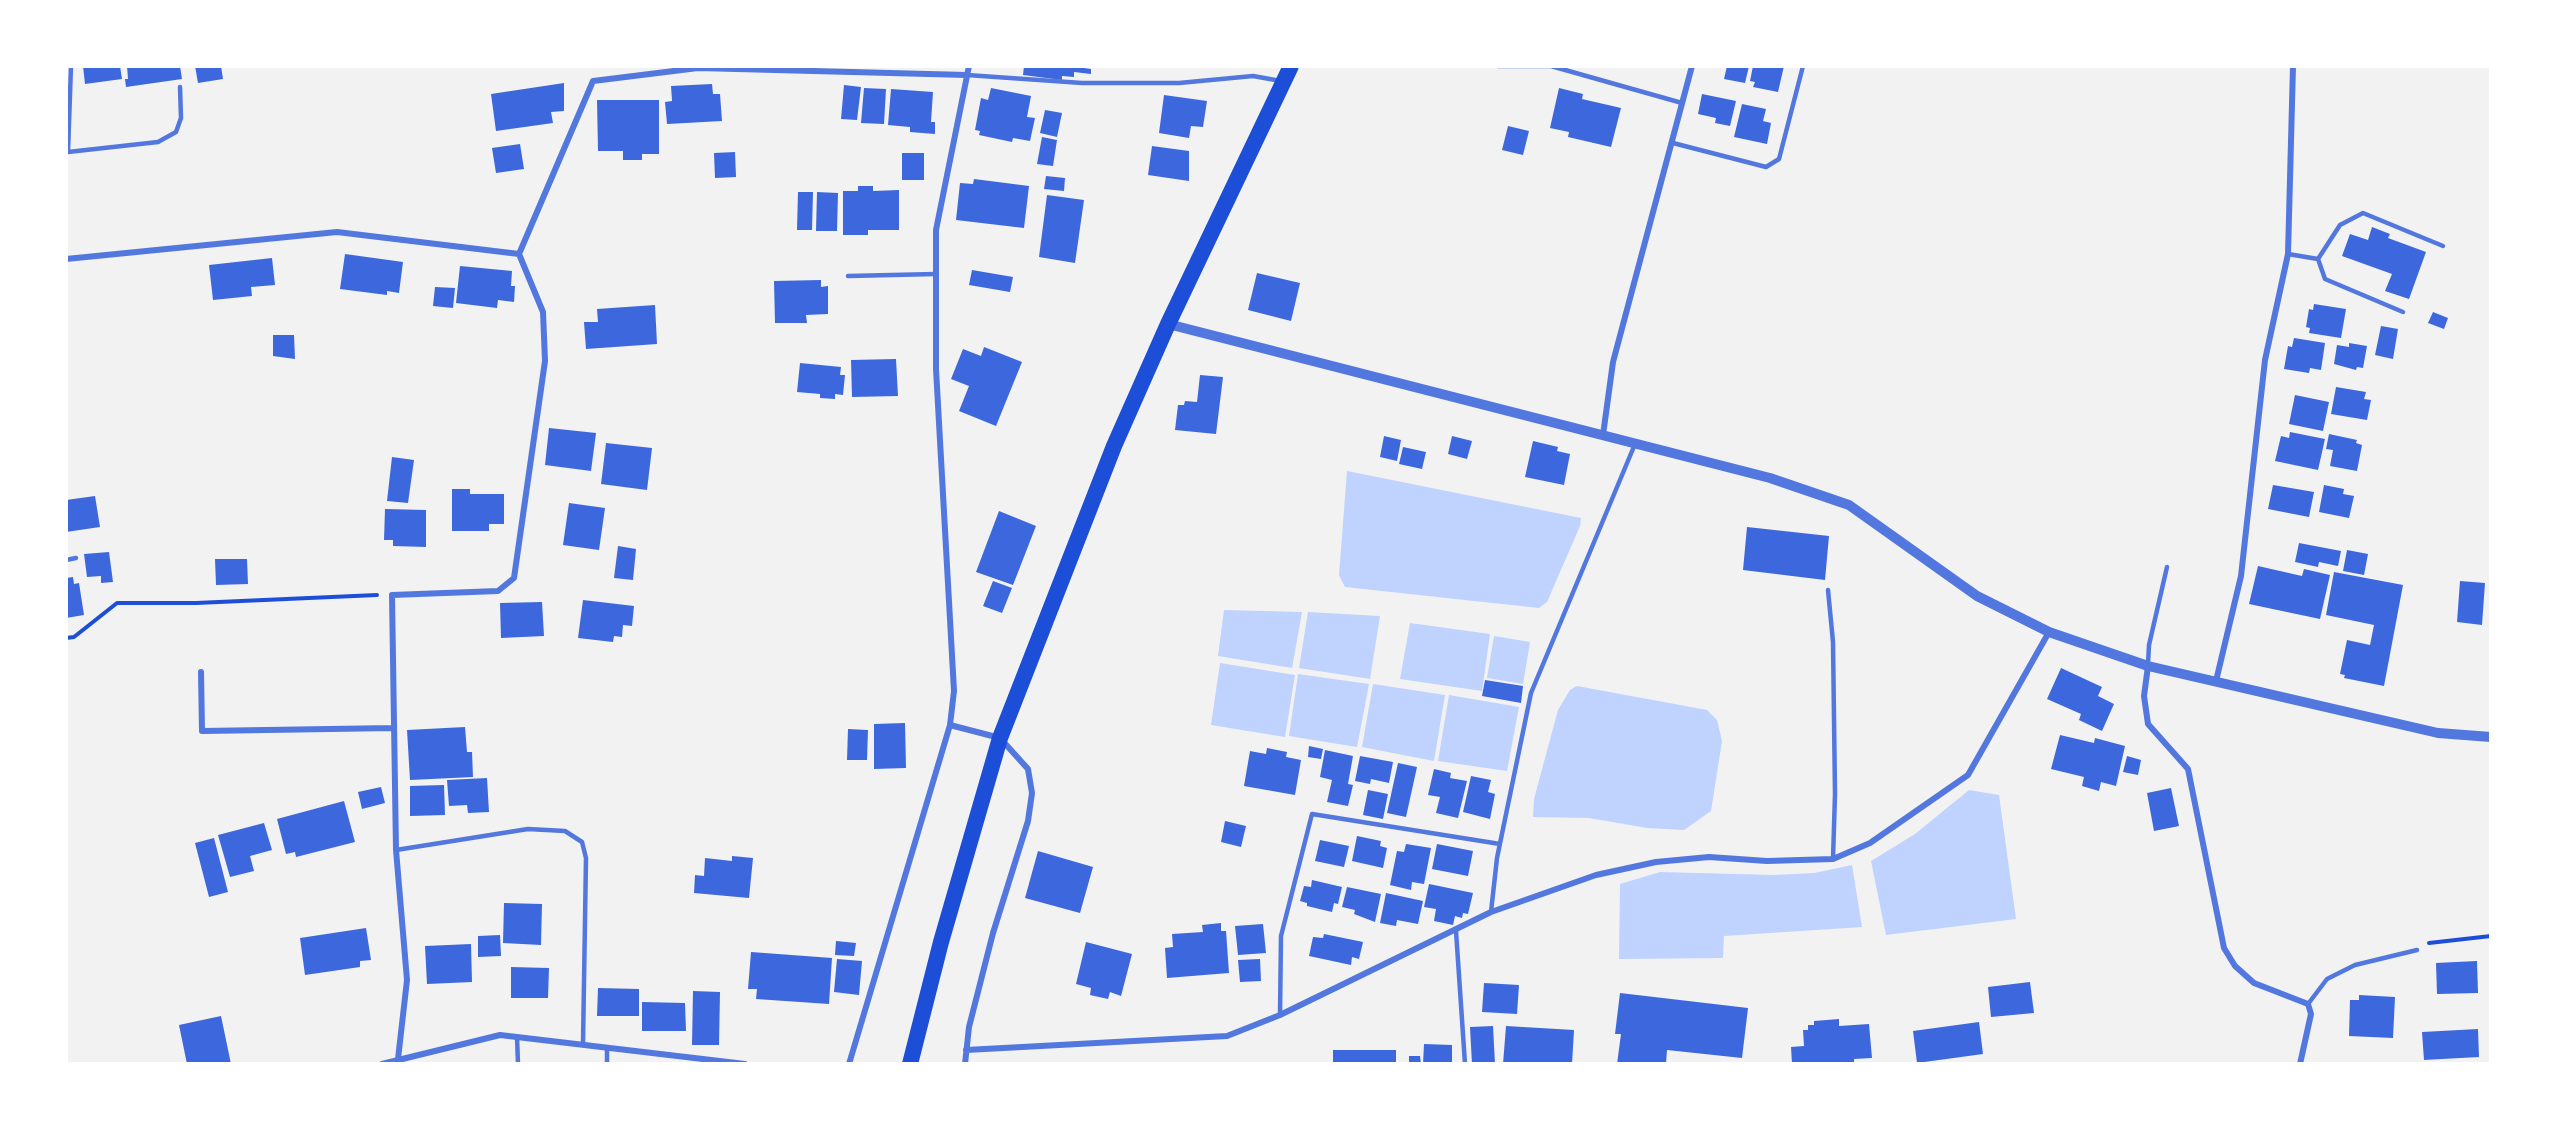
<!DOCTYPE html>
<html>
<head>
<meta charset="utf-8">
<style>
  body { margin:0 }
  #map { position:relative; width:2557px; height:1130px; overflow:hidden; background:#f2f2f2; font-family:Arial,sans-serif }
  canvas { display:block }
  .frame { position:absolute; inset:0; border:68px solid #fff; pointer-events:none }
</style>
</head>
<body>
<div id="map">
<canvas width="2557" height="1130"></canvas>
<div class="frame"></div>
</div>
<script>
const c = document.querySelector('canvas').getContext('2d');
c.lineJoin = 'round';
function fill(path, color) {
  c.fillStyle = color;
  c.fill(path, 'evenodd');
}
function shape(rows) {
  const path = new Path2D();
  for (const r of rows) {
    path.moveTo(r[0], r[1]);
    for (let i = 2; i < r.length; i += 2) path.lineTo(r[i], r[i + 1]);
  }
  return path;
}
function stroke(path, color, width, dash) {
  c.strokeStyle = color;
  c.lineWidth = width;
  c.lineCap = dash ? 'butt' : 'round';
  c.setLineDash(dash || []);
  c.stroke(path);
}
fill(shape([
  [1347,471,1581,518,1580,526,1547,602,1539,608,1345,587,1339,575],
  [1224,610,1302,612,1292,668,1218,656],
  [1308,612,1380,616,1370,679,1299,668],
  [1410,623,1490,634,1482,691,1400,679],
  [1494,636,1530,642,1523,684,1487,678],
  [1220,663,1295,675,1285,737,1211,725],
  [1298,674,1369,684,1357,747,1289,736],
  [1373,684,1445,695,1434,761,1362,747],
  [1577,686,1707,710,1717,720,1722,741,1711,811,1684,830,1647,828,1589,818,1533,817,1534,799,1558,710,1570,690],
  [1449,695,1519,707,1507,771,1438,761],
  [1969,790,1999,795,2016,919,1886,935,1871,861,1915,834],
  [1852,865,1862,927,1724,936,1723,958,1619,959,1620,884,1660,872,1774,875,1814,873]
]), '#bfd3fe');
fill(shape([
  [83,66,120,66,122,79,85,84],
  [127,66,180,66,182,79,126,87,125,79,128,79],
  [195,66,221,66,223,79,198,83],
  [1024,66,1070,66,1091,69,1091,74,1074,72,1074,77,1062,76,1062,80,1023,75],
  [1727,66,1749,66,1745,83,1724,79],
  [1753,66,1784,66,1778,92,1753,87,1755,82,1750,81],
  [564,83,564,111,551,112,553,123,496,131,491,94],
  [712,84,713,94,720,94,722,121,667,124,665,102,672,101,671,86],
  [844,85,861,87,857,120,841,119],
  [864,88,886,89,884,124,861,123],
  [991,88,1031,96,1027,117,1035,118,1030,141,1013,138,1012,142,979,135,980,131,975,130,981,98,988,100],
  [1559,88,1583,94,1582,99,1621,108,1611,147,1568,137,1569,132,1550,128],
  [891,89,933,92,931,122,935,122,935,134,910,132,910,127,888,125],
  [1702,94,1736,101,1730,126,1715,123,1716,118,1698,114],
  [1164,95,1207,101,1203,127,1191,126,1189,138,1159,133],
  [597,100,659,100,659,154,642,154,642,160,623,160,623,151,598,151],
  [1742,104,1766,109,1763,121,1771,123,1767,144,1734,137],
  [1045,110,1062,113,1057,137,1040,133],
  [1508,126,1529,131,1523,155,1502,150],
  [1042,137,1057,140,1053,166,1037,164],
  [520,144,524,169,496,173,492,148],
  [1152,146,1189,151,1189,181,1148,175],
  [735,152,736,177,715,178,714,153],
  [902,153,924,153,924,180,902,180],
  [1046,176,1065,178,1064,191,1044,189],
  [974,179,1029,186,1024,228,956,220,960,183,973,184],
  [858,186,873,186,873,191,899,190,899,230,868,230,868,235,843,235,843,191,858,191],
  [798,192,813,192,812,230,797,230],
  [817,192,838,193,837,231,816,231],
  [1047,195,1084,200,1075,263,1039,257],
  [2372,227,2390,234,2388,238,2426,252,2409,299,2385,291,2392,274,2342,256,2350,234,2368,240],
  [345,254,403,262,399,293,387,291,387,295,340,289],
  [272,258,275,285,251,287,252,296,213,300,209,265],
  [460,266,512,271,511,286,515,286,514,302,498,300,497,308,456,303],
  [972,270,1013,277,1010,292,969,285],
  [1257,273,1300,283,1291,321,1248,310],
  [821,280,821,287,828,286,828,314,806,315,807,323,775,323,774,281],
  [435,287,455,288,453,308,433,306],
  [2314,304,2346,309,2341,338,2309,333,2310,328,2306,327,2309,309,2313,310],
  [655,305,657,344,586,349,584,322,598,322,597,309],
  [2433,312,2448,318,2444,329,2428,323],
  [2381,326,2398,329,2393,359,2375,355],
  [273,335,294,335,295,359,273,356],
  [2294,338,2325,343,2321,370,2310,368,2309,373,2284,369,2288,346,2292,347],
  [2349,343,2367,346,2363,368,2357,367,2356,370,2334,364,2337,345,2349,347],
  [984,347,1022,362,996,426,959,411,969,386,951,379,963,349,981,356],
  [896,359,898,396,852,397,851,360],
  [800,363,841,367,840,375,845,375,843,395,835,394,835,399,820,398,820,394,797,392],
  [1200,375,1223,377,1216,434,1175,430,1178,405,1184,405,1185,401,1197,402],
  [2336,387,2366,392,2364,399,2371,400,2367,420,2331,414],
  [2295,395,2329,402,2323,431,2289,424],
  [549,428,596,433,591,471,545,465],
  [2290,432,2325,439,2318,470,2275,461,2281,436,2289,438],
  [2329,434,2357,440,2356,443,2362,445,2357,471,2330,466,2333,450,2326,449],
  [1384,436,1401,440,1397,461,1380,457],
  [1452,436,1472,441,1467,459,1448,454],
  [1533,441,1558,447,1557,451,1570,454,1564,485,1525,477],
  [606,443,652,448,647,490,601,484],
  [1403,447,1426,452,1422,469,1399,464],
  [392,457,414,460,408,503,387,501],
  [2273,485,2314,492,2309,517,2268,509],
  [2324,485,2344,489,2343,494,2354,496,2349,518,2319,512],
  [452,489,470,489,470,494,504,494,504,524,489,524,489,531,452,531],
  [95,496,100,527,66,532,66,500],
  [569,503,605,508,599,550,563,545],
  [385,509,426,510,426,547,393,546,393,540,384,540],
  [999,511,1036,526,1013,585,976,572],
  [1747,527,1829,536,1825,580,1743,570],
  [2299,543,2341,551,2338,566,2319,562,2318,567,2295,562],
  [618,546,636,549,633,580,614,578],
  [2347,550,2368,554,2364,575,2343,571],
  [109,552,113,582,101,583,101,576,87,577,84,554],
  [215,559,247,559,248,584,216,585],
  [2258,566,2302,576,2304,569,2330,575,2320,619,2249,604],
  [2334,572,2403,585,2384,686,2344,678,2345,675,2340,674,2347,640,2370,645,2374,625,2326,615],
  [73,577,74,584,79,583,84,615,66,618,66,578],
  [993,581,1012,588,1002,613,983,606],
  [2460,581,2485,583,2482,625,2457,622],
  [583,600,634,606,632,626,623,625,622,637,614,636,613,642,578,638],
  [542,602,544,636,501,638,500,603],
  [2061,668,2102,687,2098,696,2114,704,2102,731,2079,720,2081,714,2047,699],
  [1485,680,1523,686,1521,703,1482,696],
  [905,723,906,768,874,769,874,724],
  [465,727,467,752,472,752,473,777,410,780,407,730],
  [848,729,868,730,867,760,847,760],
  [2060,735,2094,743,2095,738,2125,746,2116,786,2101,782,2099,791,2082,786,2084,777,2051,769],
  [1309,746,1323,749,1321,759,1308,757],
  [1267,748,1287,752,1286,757,1301,760,1295,795,1244,786,1250,751,1266,754],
  [1325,750,1353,756,1348,784,1353,785,1348,806,1327,802,1332,780,1320,777],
  [1360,756,1393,762,1389,783,1371,779,1370,784,1355,781],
  [2127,756,2141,760,2138,775,2123,772],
  [1398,763,1417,767,1406,817,1387,813],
  [1434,769,1451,773,1450,778,1467,781,1458,818,1436,813,1440,797,1428,795],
  [1471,776,1491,780,1488,792,1495,794,1490,819,1463,812],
  [487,778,489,812,468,813,467,805,449,806,447,780],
  [444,785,445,815,410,816,410,786],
  [381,787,385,803,362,809,358,792],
  [2171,788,2179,826,2154,831,2147,793],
  [1368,790,1388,794,1383,819,1363,815],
  [344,801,355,842,296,857,295,852,286,854,277,819],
  [1225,821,1246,826,1241,847,1221,842],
  [264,823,272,850,250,856,254,871,230,877,218,835],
  [1357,836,1381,841,1380,846,1387,848,1383,868,1352,861],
  [214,838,228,892,209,897,195,843],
  [1320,840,1349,846,1344,867,1315,861],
  [1406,844,1431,848,1424,884,1412,882,1411,890,1390,885,1397,851,1404,852],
  [1437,844,1473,851,1468,876,1432,869],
  [1038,851,1093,867,1080,913,1025,898],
  [732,856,753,858,749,898,694,893,695,875,704,876,705,858,732,861],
  [1312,880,1342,887,1338,904,1334,903,1332,912,1307,906,1307,903,1300,901,1304,886,1311,887],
  [1429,884,1473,893,1468,914,1463,913,1462,918,1455,916,1453,925,1434,921,1436,909,1424,907],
  [1347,887,1381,894,1375,922,1354,914,1355,910,1342,907],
  [1386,893,1423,901,1418,924,1397,920,1396,926,1380,923],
  [504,903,542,904,541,945,503,943],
  [1221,923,1221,931,1226,931,1229,973,1167,978,1165,948,1173,947,1172,934,1203,932,1202,925],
  [1263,924,1266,953,1238,955,1235,926],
  [366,928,371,960,360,961,360,967,305,975,300,938],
  [1324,934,1363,942,1359,959,1352,957,1351,965,1309,956,1313,937,1323,938],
  [500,935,501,956,478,957,478,936],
  [836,941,856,943,854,956,835,955],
  [1086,942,1132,954,1121,996,1110,992,1108,999,1090,995,1091,988,1076,984],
  [471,944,472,982,427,984,425,946],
  [751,952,832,958,829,1004,756,999,757,989,748,989],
  [837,959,862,961,859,995,834,992],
  [1260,959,1261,981,1240,982,1238,960],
  [2477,961,2478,993,2437,994,2436,963],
  [511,967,549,968,548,998,511,998],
  [2030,982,2034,1013,1991,1017,1988,987],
  [1484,983,1519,985,1517,1014,1482,1012],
  [598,988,639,989,639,1016,597,1016],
  [693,991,720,992,719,1045,692,1045],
  [1620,993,1748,1008,1742,1058,1667,1050,1666,1064,1617,1064,1621,1034,1615,1034],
  [2359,995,2395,997,2393,1038,2349,1036,2350,1000,2359,1000],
  [642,1002,685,1003,686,1031,642,1031],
  [221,1016,231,1064,187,1064,179,1025],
  [1839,1019,1839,1026,1869,1024,1872,1058,1854,1059,1854,1064,1792,1064,1791,1047,1804,1046,1803,1030,1808,1030,1808,1025,1814,1025,1814,1021],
  [1979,1022,1983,1054,1917,1063,1913,1031],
  [1493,1026,1495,1064,1472,1064,1470,1027],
  [1506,1026,1574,1030,1572,1064,1503,1064],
  [2478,1029,2479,1057,2424,1060,2422,1032],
  [1424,1044,1452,1045,1452,1064,1423,1064],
  [1333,1050,1396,1050,1396,1064,1333,1064],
  [1409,1056,1420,1056,1421,1064,1409,1064]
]), '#3d67dc');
stroke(shape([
  [66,638,74,637,117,603,196,603,377,595],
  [2429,943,2491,936]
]), '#1d4ed8', 4);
stroke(shape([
  [71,66,68,152,158,142,176,132,181,118,180,87],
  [1498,66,1551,66,1682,103],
  [967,75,1082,83,1179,83,1253,76,1281,81],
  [1673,143,1766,167,1779,159,1803,66],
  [2288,254,2318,259,2340,225,2363,213,2443,246],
  [2318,259,2325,279,2403,312],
  [848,276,936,274],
  [66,560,76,558],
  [1828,590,1833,642,1835,794,1833,859],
  [2148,664,2149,645,2167,567],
  [396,850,528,829,565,831,582,842,586,858,583,1044],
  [1491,912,1497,858,1531,693,1635,444],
  [1456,931,1465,1064],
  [2308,1004,2327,979,2355,965,2417,950],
  [1280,1015,1281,936,1312,814,1500,844],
  [517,1037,518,1064],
  [607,1048,607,1064]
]), '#5277de', 4.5);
stroke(shape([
  [66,259,337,232,519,254],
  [1603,435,1613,362,1692,66],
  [2148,666,2144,696,2148,724,2188,769,2224,948,2235,966,2254,983,2308,1004,2311,1014,2300,1064],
  [201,672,202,731,394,728],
  [2216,681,2241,576,2265,360,2288,254,2293,66],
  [950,725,1000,738,1028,769,1032,793,1028,821,993,933,969,1027,965,1064],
  [966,1050,1227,1036,1280,1015,1491,912,1596,875,1656,862,1709,857,1767,861,1833,859,1870,843,1968,775,2049,632],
  [398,1059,407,980,396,850,392,595,498,591,514,578,545,361,543,312,519,254,593,81,698,68,967,75],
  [382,1064,500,1035,745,1064],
  [849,1064,950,725,954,691,936,369,936,230,969,66]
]), '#5277de', 6);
stroke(shape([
  [1168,324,1770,478,1849,505,1977,596,2049,632,2148,666,2438,733,2491,737]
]), '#5277de', 10);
stroke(shape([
  [910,1064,941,942,1000,738,1114,446,1168,324,1291,66]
]), '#1d4ed8', 16);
</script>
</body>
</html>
